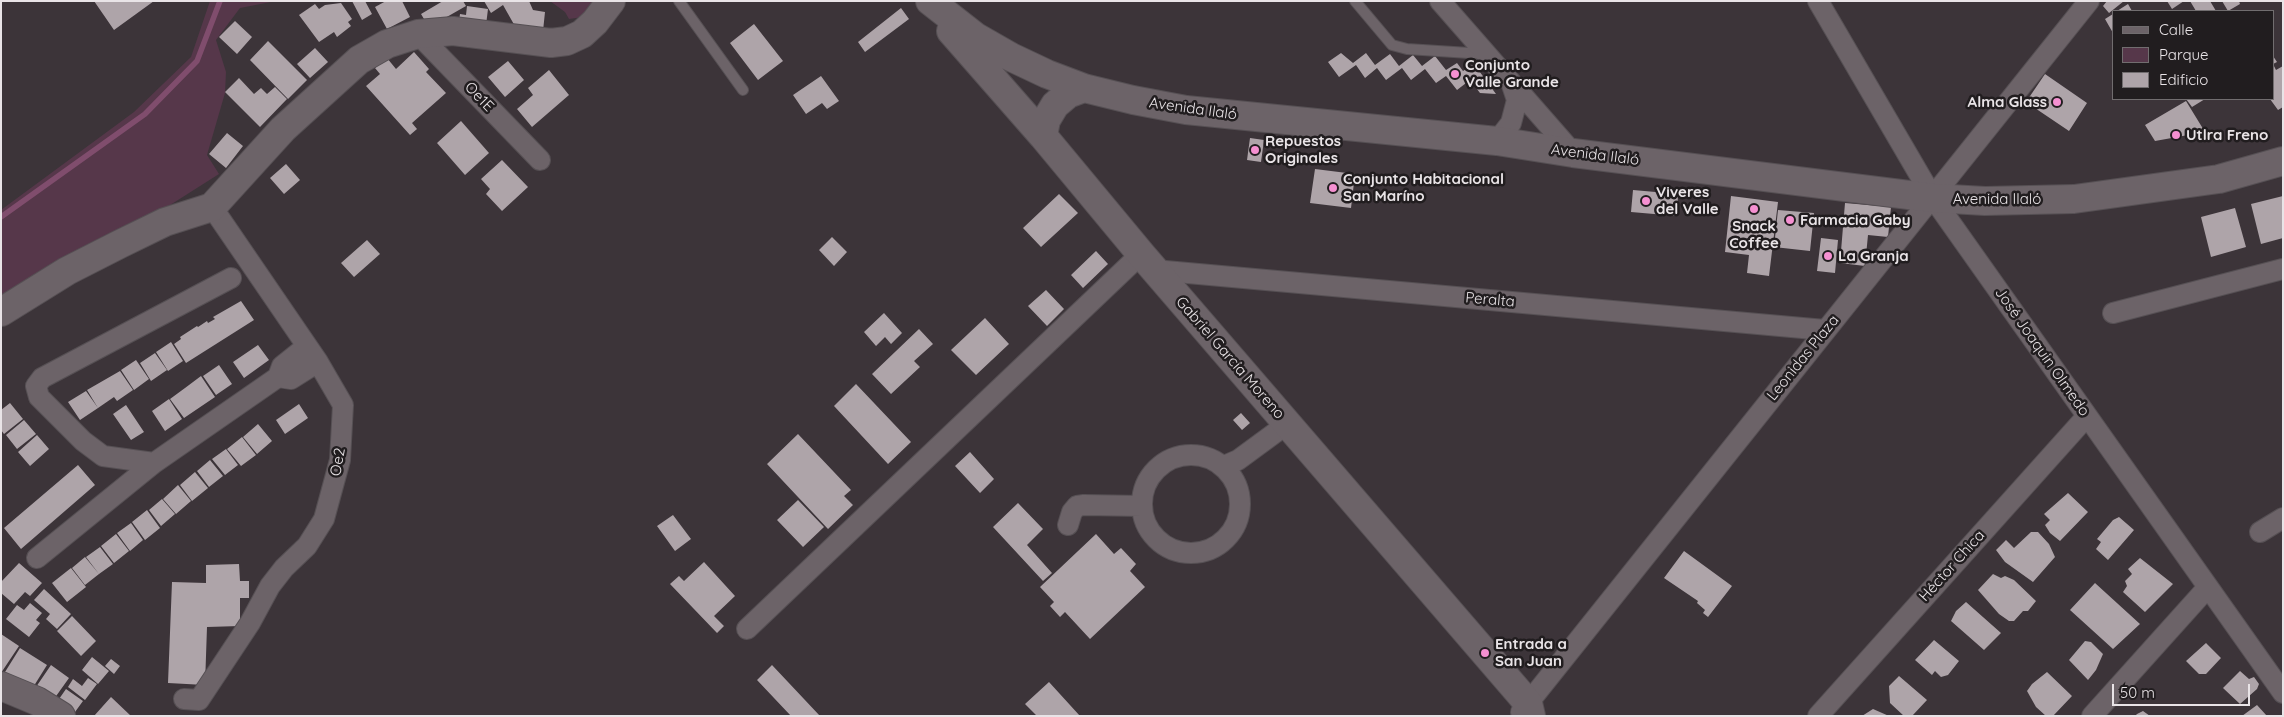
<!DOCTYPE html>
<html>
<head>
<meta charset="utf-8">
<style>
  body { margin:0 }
  #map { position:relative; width:2284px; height:717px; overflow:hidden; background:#3c3439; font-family:Quicksand,sans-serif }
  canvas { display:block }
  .frame { position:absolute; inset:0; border:2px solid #e9e4e7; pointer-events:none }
  .legend { position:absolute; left:2112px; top:10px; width:162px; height:90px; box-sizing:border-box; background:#211d1f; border:1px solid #716d6f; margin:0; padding:6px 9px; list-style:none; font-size:15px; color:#e9e4e7 }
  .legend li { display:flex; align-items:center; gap:10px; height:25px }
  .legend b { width:25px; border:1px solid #716d6f }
  .scale { position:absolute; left:2112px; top:684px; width:138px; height:22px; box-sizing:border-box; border:2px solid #e9e4e7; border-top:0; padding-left:6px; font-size:15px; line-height:18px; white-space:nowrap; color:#e9e4e7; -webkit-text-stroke:4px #211d1f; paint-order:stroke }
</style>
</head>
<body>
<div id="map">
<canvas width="2284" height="717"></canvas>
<div class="frame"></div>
<ul class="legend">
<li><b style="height:6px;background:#6c6368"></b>Calle</li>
<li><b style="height:14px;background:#56374a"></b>Parque</li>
<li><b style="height:14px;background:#aea4a9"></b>Edificio</li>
</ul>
<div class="scale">50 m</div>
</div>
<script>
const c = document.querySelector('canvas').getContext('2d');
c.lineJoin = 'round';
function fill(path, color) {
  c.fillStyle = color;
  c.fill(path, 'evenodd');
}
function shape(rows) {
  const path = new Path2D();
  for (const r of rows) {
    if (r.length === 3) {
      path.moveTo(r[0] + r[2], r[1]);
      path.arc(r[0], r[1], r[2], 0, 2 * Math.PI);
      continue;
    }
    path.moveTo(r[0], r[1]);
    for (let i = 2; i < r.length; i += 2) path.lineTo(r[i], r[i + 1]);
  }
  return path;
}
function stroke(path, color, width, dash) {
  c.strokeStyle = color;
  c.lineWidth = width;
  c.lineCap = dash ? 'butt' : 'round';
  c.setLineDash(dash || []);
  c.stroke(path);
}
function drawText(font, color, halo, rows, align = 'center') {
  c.font = font + ' Quicksand,sans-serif';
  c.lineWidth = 5;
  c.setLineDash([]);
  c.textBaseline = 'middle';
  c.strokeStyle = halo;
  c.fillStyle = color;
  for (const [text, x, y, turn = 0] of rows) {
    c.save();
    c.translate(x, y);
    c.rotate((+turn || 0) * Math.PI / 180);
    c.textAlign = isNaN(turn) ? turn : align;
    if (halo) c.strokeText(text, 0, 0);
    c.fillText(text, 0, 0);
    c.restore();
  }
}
fill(shape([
  [210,1,276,1,240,8,216,40,226,72,225,93,207,155,219,174,167,207,20,284,1,297,1,210,134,112,191,57],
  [550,1,600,1,583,17,569,19,565,12]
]), '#56374a');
stroke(shape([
  [1,217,145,114,197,61,220,1]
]), '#804d6d', 5.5);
fill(shape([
  [94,1,154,1,114,30],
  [352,1,365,1,372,14,362,20],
  [386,1,402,1,410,17,387,29,375,7],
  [443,1,463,1,466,6,438,22,424,19,421,14],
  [484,1,529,1,533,10,545,12,543,31,516,28,503,5,491,13],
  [2107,1,2124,1,2109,13,2103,6],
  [2167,1,2184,1,2172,9],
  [2190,1,2210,1,2216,11,2196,11],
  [2222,1,2239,1,2240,4,2228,11],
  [341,3,352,19,348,22,351,26,337,37,334,32,319,42,299,15,315,4,319,9,325,5],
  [2128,4,2132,11,2117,11],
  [467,6,488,9,486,25,459,21,460,14,466,15],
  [901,8,909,19,865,52,858,42],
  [2113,14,2113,33,2105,19],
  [235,21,252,37,237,54,219,37],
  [754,24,783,61,758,80,730,43],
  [268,41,307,80,288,99,250,60],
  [315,48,328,62,310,78,297,64],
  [414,52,429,69,426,72,446,93,412,123,417,129,410,135,366,86,380,74,375,68,387,58,396,69],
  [1341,53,1353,63,1366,53,1375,65,1390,54,1399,66,1413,55,1422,66,1435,56,1446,70,1457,63,1463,71,1474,64,1496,94,1480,93,1470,80,1457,90,1446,76,1436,83,1425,69,1411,80,1402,68,1386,80,1377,68,1365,78,1356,65,1339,77,1328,62],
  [2273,56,2277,62,2273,64,2276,70,2283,66,2283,107,2278,110,2270,99,2273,99],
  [508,61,524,80,505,97,488,77],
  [549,70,569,95,532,127,517,109,533,95,528,88],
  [2045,74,2087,103,2069,131,2026,102],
  [821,76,839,101,827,109,822,103,806,114,793,95],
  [239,78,254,94,261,88,267,94,275,87,287,99,260,127,225,92],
  [2186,99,2205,99,2192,107],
  [2186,101,2205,132,2155,141,2145,125],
  [461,121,489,153,465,175,437,143],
  [227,133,243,146,226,168,209,154],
  [1250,138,1264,140,1261,162,1247,160],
  [502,160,528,187,502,211,486,194,490,189,481,179],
  [286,164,300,180,284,194,270,178],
  [1315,169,1355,174,1351,208,1310,203],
  [1633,190,1678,194,1677,216,1631,212],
  [1059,194,1078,213,1041,247,1023,228],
  [1731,196,1778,202,1769,276,1747,273,1749,255,1725,252],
  [2283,196,2283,238,2261,244,2251,204],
  [1845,203,1891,207,1888,237,1868,235,1865,266,1840,263],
  [2235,208,2246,247,2211,257,2201,217],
  [1778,210,1814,213,1810,251,1774,247],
  [832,237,847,252,834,266,819,250],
  [1821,238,1838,240,1835,273,1817,271],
  [367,240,380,254,354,277,341,263],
  [1096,251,1108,264,1083,288,1071,275],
  [1046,290,1064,309,1047,326,1028,306],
  [241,301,254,320,186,363,174,344,181,339,180,337,197,326,198,327,207,321,208,323,215,319,213,317],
  [884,313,902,333,891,344,885,337,876,346,864,332],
  [985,318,1009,344,976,375,951,350],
  [919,329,933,344,914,361,920,367,891,394,872,374],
  [171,342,183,361,168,371,156,352],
  [258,345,269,360,244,378,233,362],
  [155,353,167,370,151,381,140,363],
  [136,360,149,379,134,390,121,370],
  [219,365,232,384,216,395,203,376],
  [120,371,133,390,117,401,114,397,98,408,87,390],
  [201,376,215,397,184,418,170,399,185,388,198,405,185,388],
  [856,384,911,442,888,464,834,406],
  [86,391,98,408,80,420,68,402],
  [169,399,182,419,165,431,152,411],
  [10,403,23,419,4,434,1,430,1,410],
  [299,404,308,418,285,434,276,420],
  [126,405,144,432,131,440,113,414],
  [1241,413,1250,423,1242,430,1233,420],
  [24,420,36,434,17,449,6,435],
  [258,424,272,441,257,454,243,437],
  [798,434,851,490,844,496,853,505,828,529,767,464],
  [37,435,49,449,30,466,18,452],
  [242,437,256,455,241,466,227,449],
  [226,449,238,465,225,475,212,459],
  [970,452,994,479,980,493,955,466],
  [210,460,223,476,209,487,197,471],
  [78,465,95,485,21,549,4,528],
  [195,472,208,488,192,501,180,485],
  [178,485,191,501,176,514,163,499],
  [2068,493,2088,512,2060,541,2050,533,2045,525,2050,520,2044,514],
  [162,499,175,514,161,526,149,510],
  [798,500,824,527,803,547,777,520],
  [1018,503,1043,529,1027,545,1052,573,1043,581,993,527],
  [147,510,160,528,145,540,132,522],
  [673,515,691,539,675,551,657,526],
  [2119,517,2134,530,2108,560,2096,549,2101,542,2097,539,2113,520],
  [131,523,143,540,130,551,117,533],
  [2031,532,2038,532,2049,544,2055,557,2033,582,2005,562,1996,550,2006,540,2014,548],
  [116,534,129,551,114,563,101,546],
  [1096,534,1114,554,1121,548,1136,564,1130,571,1145,587,1090,639,1065,612,1060,617,1050,606,1054,602,1040,587],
  [100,547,113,564,99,574,86,557],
  [1684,551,1732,586,1708,617,1703,613,1705,610,1697,603,1698,601,1664,578],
  [85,557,99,574,85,585,72,568],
  [2140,558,2173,584,2145,612,2123,592,2127,586,2125,581,2132,574,2128,569],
  [704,562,735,596,714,616,724,626,717,633,670,584,679,576,684,581],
  [19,563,42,583,30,596,25,592,14,604,1,593,1,582],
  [239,564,240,581,249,581,249,598,240,598,240,626,207,627,205,685,168,683,172,582,206,583,206,565],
  [71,568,86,587,67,602,52,583],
  [1993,574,2001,578,2005,576,2014,580,2036,601,2028,611,2023,611,2014,621,2009,621,1999,614,1978,590],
  [2095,583,2140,624,2113,649,2070,610],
  [44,589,71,614,57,629,46,619,50,614,34,600],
  [1966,602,2001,633,1984,650,1951,621,1956,611],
  [30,603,42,613,36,620,40,623,29,637,6,619,17,605,24,610],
  [72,616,96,641,81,656,57,631],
  [1,634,19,646,1,673],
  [1934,640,1959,661,1948,675,1941,677,1935,671,1932,675,1915,660],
  [2085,641,2091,642,2103,654,2096,670,2088,680,2069,660],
  [2206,643,2221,658,2206,674,2199,674,2186,661],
  [20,648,47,665,32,689,5,672],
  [92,657,109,671,98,684,82,670],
  [111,659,120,666,114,674,105,666],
  [51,665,69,678,54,699,36,687],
  [772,665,820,716,791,716,757,680],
  [2240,671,2249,679,2254,677,2259,684,2257,689,2240,704,2223,688],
  [2047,672,2072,696,2053,716,2046,716,2036,707,2027,691,2032,684],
  [1899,676,1927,700,1912,716,1904,716,1890,703,1889,686],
  [88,678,97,684,85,700,68,687,73,679,82,686],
  [1049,682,1080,716,1037,716,1025,704],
  [66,689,83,701,75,712,59,699],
  [111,697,131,716,94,716],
  [2257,705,2267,716,2242,716],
  [1873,709,1889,716,1862,716],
  [2143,711,2150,716,2135,716,2137,714]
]), '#aea4a9');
const lane = shape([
  [679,1,743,90],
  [1355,1,1392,45,1407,49,1485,54]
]);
const street = shape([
  [1440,1,1573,153],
  [1818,1,1933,198,2283,693],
  [418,34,540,160],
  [1497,141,1511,123,1517,100,1512,85],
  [1154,270,1825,330],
  [231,278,42,378,36,386,39,397,83,441,103,456,154,463,278,377,282,366,307,346],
  [2113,313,2283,269],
  [278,377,291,379,318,362],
  [1191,504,49],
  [1224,466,1238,460,1287,424],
  [1068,525,1072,512,1077,506,1084,505,1142,506],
  [2260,532,2283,518],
  [37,558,154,463],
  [747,629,1141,254],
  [184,699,199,700,250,623,270,586,284,568,307,546,324,519,340,460,343,405,318,362,212,207],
  [1521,712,2089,1],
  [1818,716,2087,416],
  [2092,716,2208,587]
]);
const secondary = shape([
  [930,1,976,37,1011,57,1047,74,1084,88,1133,100,1186,110,1497,141,1573,153,1933,198,1985,201,2074,199,2219,179,2283,161],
  [951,31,1043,136,1141,254,1528,703,1531,716],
  [1043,136,1046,120,1055,105,1068,94,1084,88],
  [1,312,67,271,120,244,165,222,212,207,283,129,359,60,387,44,418,34,453,31,551,43,567,41,582,34,595,22,611,1],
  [1,686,37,701,61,716]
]);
stroke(lane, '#565054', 12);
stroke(street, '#565054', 22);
stroke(secondary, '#565054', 30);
stroke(lane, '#6c6368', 10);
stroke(street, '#6c6368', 20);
stroke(secondary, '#6c6368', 28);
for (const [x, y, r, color] of [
  [1455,74,5,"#f590d1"],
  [2057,102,5,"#f590d1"],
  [2176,135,5,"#f590d1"],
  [1255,150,5,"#f590d1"],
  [1333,188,5,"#f590d1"],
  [1646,201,5,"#f590d1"],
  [1754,209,5,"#f590d1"],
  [1790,220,5,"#f590d1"],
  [1828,256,5,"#f590d1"],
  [1485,653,5,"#f590d1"]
]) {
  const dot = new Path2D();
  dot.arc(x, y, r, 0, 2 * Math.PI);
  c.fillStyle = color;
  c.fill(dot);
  stroke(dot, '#211d1f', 2);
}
drawText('bold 15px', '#e9e4e7', '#211d1f', [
  ["Conjunto",1465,65],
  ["Valle Grande",1465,82],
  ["Alma Glass",2047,102,"right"],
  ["Utlra Freno",2186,135],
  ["Repuestos",1265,141],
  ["Originales",1265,158],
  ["Conjunto Habitacional",1343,179],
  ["San Maríno",1343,196],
  ["Viveres",1656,192],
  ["del Valle",1656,209],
  ["Farmacia Gaby",1800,220],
  ["Snack",1754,226,"center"],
  ["Coffee",1754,243,"center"],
  ["La Granja",1838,256],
  ["Entrada a",1495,644],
  ["San Juan",1495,661]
], 'left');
drawText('15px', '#e9e4e7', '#211d1f', [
  ["Oe1E",479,97,46],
  ["Avenida Ilaló",1193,109,8],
  ["Avenida Ilaló",1595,155,7],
  ["Avenida Ilaló",1997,199],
  ["Peralta",1490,300,5],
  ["José Joaquin Olmedo",2042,352,55],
  ["Gabriel García Moreno",1230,358,49],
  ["Leonidas Plaza",1803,358,-51],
  ["Oe2",338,462,-80],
  ["Héctor Chica",1952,566,-48]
]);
</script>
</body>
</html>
